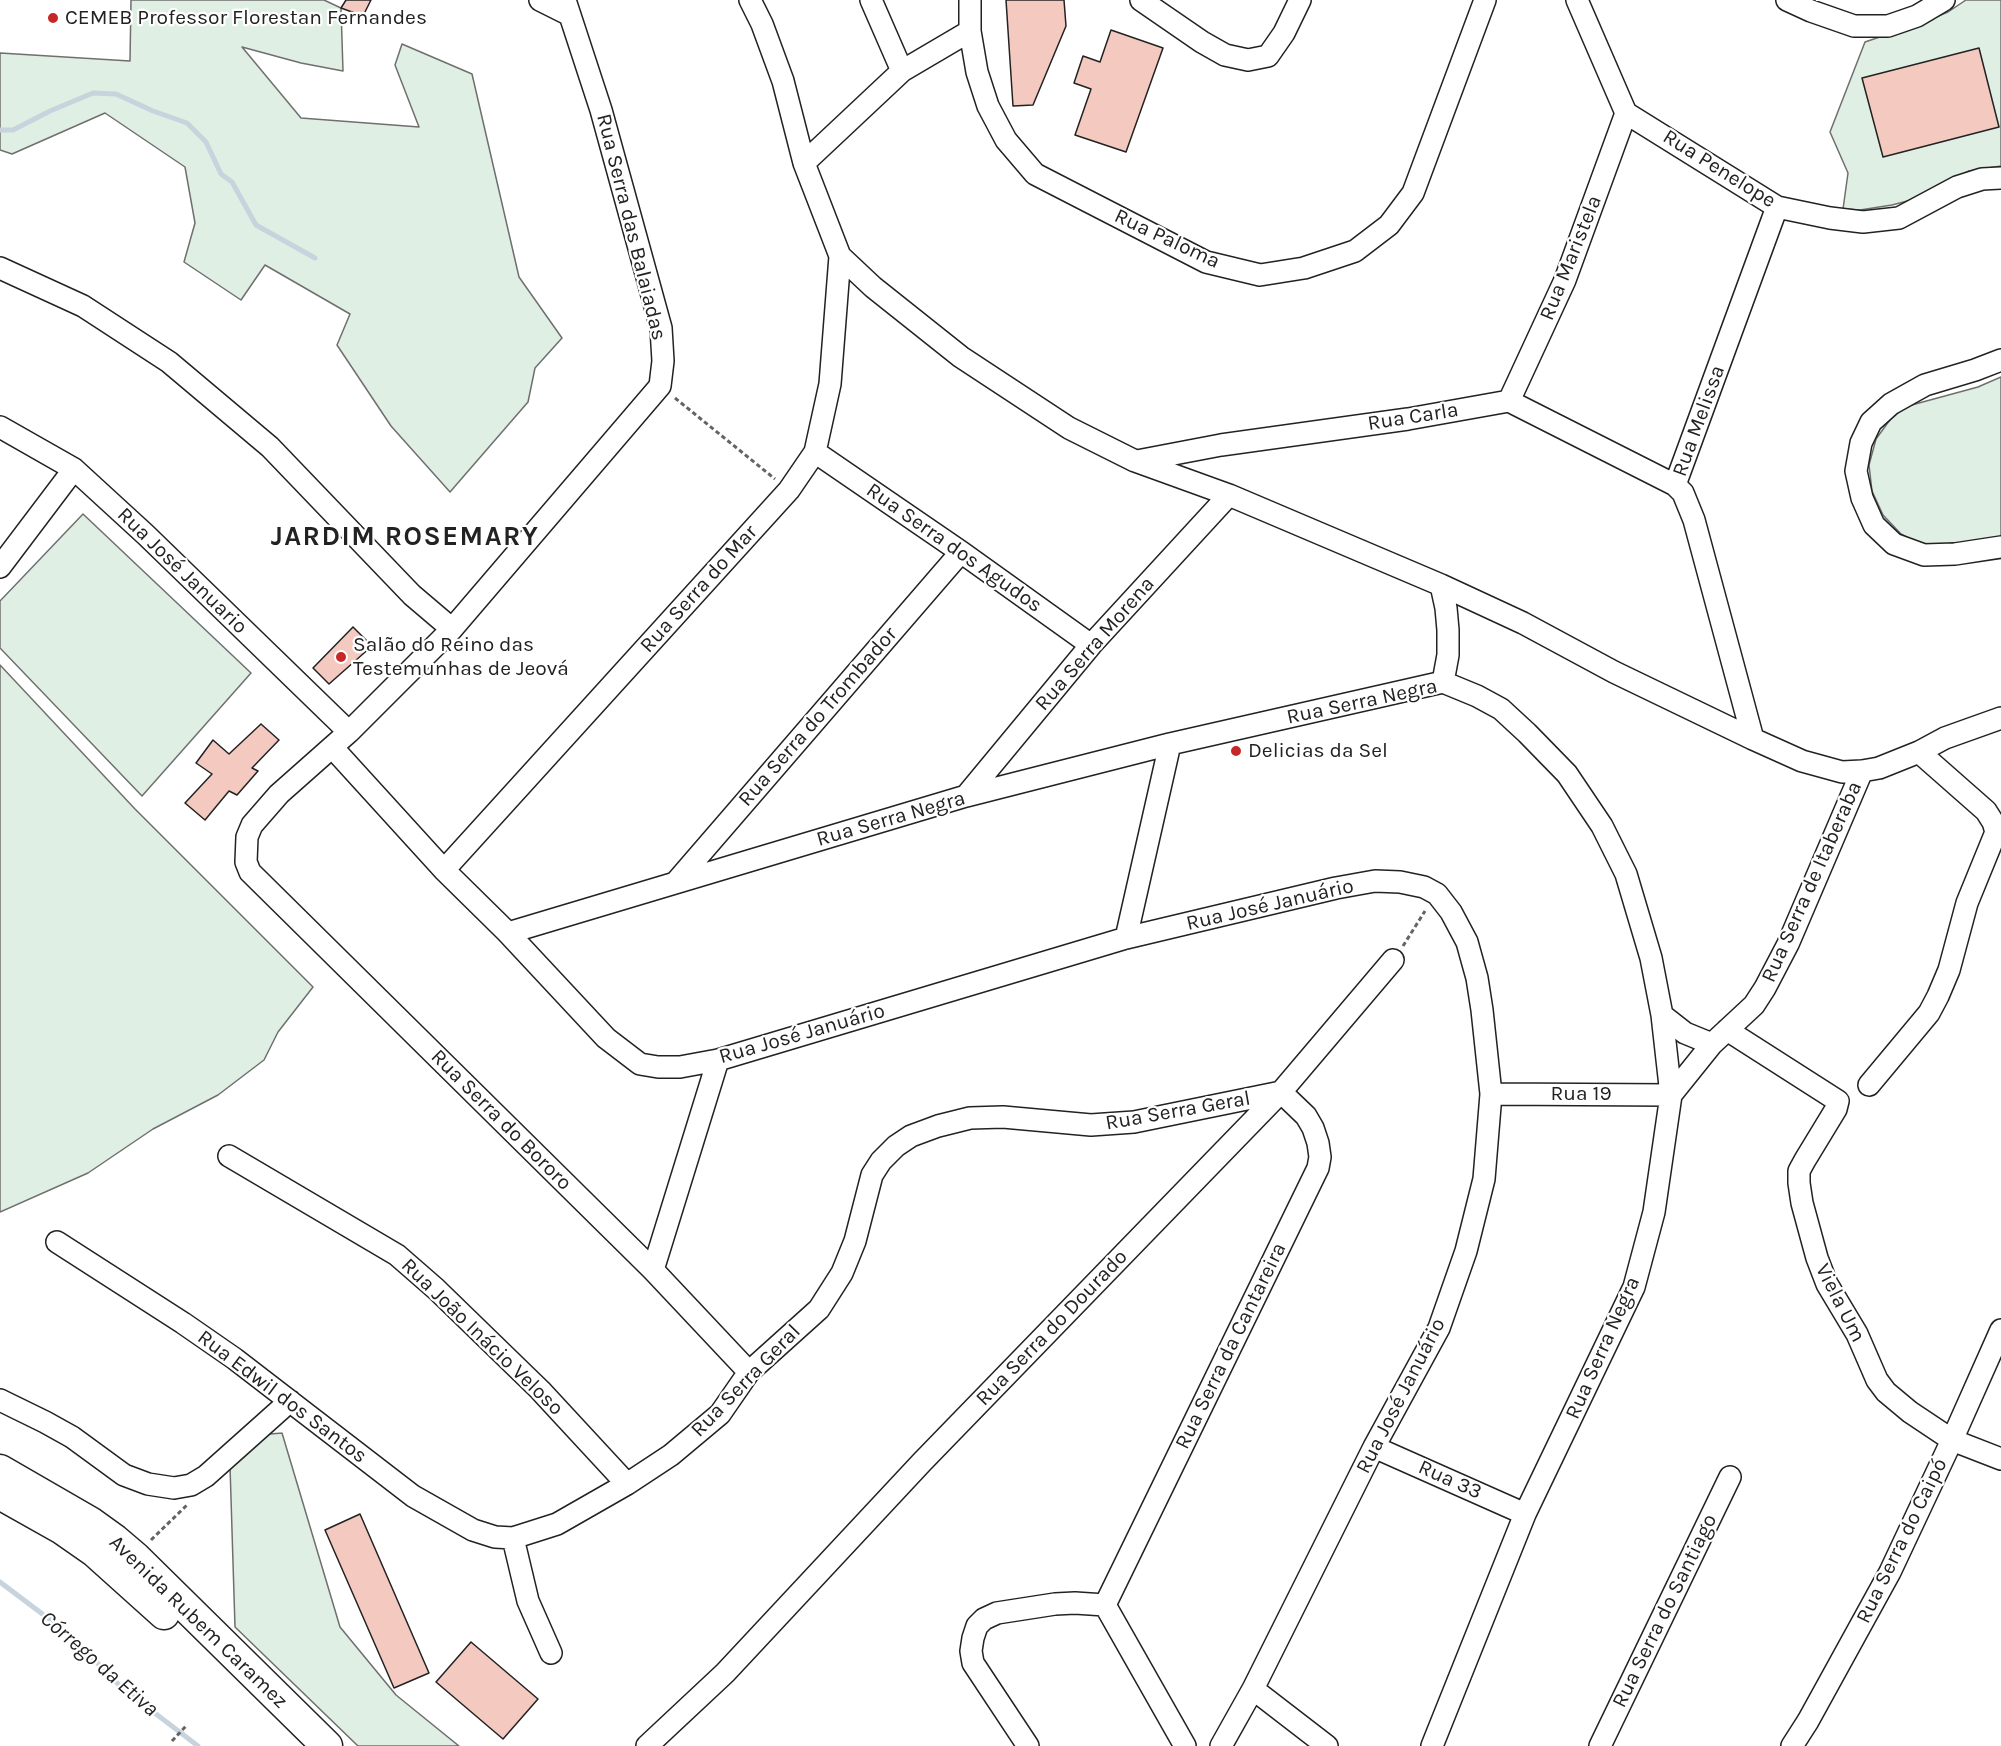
<!DOCTYPE html>
<html>
<head>
<meta charset="utf-8">
<style>
  body { margin:0 }
  canvas { display:block; background:#fff }
</style>
</head>
<body>
<canvas width="2001" height="1746"></canvas>
<script>
const c = document.querySelector('canvas').getContext('2d');
c.lineJoin = 'round';
function fill(path, color) {
  c.fillStyle = color;
  c.fill(path, 'evenodd');
}
function shape(rows) {
  const path = new Path2D();
  for (const r of rows) {
    path.moveTo(r[0], r[1]);
    for (let i = 2; i < r.length; i += 2) path.lineTo(r[i], r[i + 1]);
  }
  return path;
}
function stroke(path, color, width, dash) {
  c.strokeStyle = color;
  c.lineWidth = width;
  c.lineCap = dash ? 'butt' : 'round';
  c.setLineDash(dash || []);
  c.stroke(path);
}
function drawText(font, color, halo, rows, align = 'center') {
  c.font = font + ' Karla,sans-serif';
  c.lineWidth = 4.5;
  c.setLineDash([]);
  c.textBaseline = 'middle';
  c.strokeStyle = halo;
  c.fillStyle = color;
  for (const [text, x, y, turn = 0] of rows) {
    c.save();
    c.translate(x, y);
    c.rotate((+turn || 0) * Math.PI / 180);
    c.textAlign = isNaN(turn) ? turn : align;
    if (halo) c.strokeText(text, 0, 0);
    c.fillText(text, 0, 0);
    c.restore();
  }
}
const green = shape([
  [131,0,324,0,341,8,343,71,301,63,242,47,301,118,419,127,395,65,402,44,472,74,519,277,562,338,535,368,528,402,450,492,391,426,337,345,350,314,265,265,241,300,184,262,195,223,185,167,105,113,12,154,0,150,0,53,130,61,131,0],
  [1966,0,2001,0,2001,166,1969,171,1911,200,1892,205,1860,210,1843,209,1848,173,1830,132,1865,42,1924,22,1948,12,1966,0],
  [2001,377,2001,542,1936,548,1912,540,1901,534,1883,515,1872,491,1869,465,1876,439,1892,417,1908,406,1978,387,2001,377],
  [83,514,251,673,142,796,0,648,0,601,83,514],
  [0,665,135,809,313,987,278,1032,264,1060,218,1095,153,1129,88,1173,0,1212,0,665],
  [282,1433,340,1627,396,1695,459,1746,358,1746,235,1627,230,1466,258,1435,282,1433]
]);
fill(green, '#e0efe3');
stroke(green, '#6f6f6f', 1.5);
stroke(shape([
  [0,130,13,130,50,111,93,93,116,94,153,111,187,123,206,142,221,174,232,182,256,225,315,258],
  [0,1582,69,1634,122,1688,198,1746]
]), '#c7d3dd', 5);
const building = shape([
  [346,0,371,0,363,16,341,8,346,0],
  [1006,0,1064,0,1066,26,1033,105,1013,106,1006,0],
  [1111,30,1163,48,1126,152,1075,135,1091,89,1074,83,1083,56,1100,62,1111,30],
  [1979,48,1999,127,1883,157,1862,78,1979,48],
  [353,627,372,646,329,684,313,668,353,627],
  [261,724,279,740,252,768,258,771,237,795,229,791,205,820,185,803,212,774,196,763,213,740,229,754,261,724],
  [360,1514,429,1673,394,1688,325,1530,360,1514],
  [471,1642,538,1699,503,1739,436,1682,471,1642]
]);
fill(building, '#f3c9c0');
stroke(building, '#222', 1.5);
const minor = shape([
  [540,0,570,15],
  [565,0,601,110,661,328,663,361,660,386,452,629,349,732,279,794,252,825,247,837,246,862,250,872,653,1270,749,1372],
  [750,0,762,24,783,81,804,163,840,256,873,287,961,357,1069,428,1135,461,1229,495,1441,585,1523,623,1614,672,1753,739,1802,761,1842,772,1862,771,1879,768,1919,752,1945,738,2001,718],
  [871,0,902,71],
  [1141,0,1202,42,1225,55,1248,60,1268,56,1284,33,1300,0],
  [1577,0,1626,113,1777,207,1830,218,1863,222,1899,218,1957,187,1982,179,2001,178],
  [1787,0,1811,11,1854,26,1888,26,1917,16,1944,0],
  [970,31,977,72,988,106,1006,140,1035,174,1206,262,1260,275,1304,268,1355,251,1389,225,1413,193,1485,0],
  [804,163,902,71,970,31,970,0],
  [0,268,83,306,169,362,270,447,412,595,452,629],
  [2001,360,1975,370,1925,385,1891,404,1871,422,1861,443,1856,471,1862,498,1874,525,1894,544,1924,555,1955,554,2001,547],
  [1509,401,1565,280,1626,113],
  [0,427,74,469,146,535,349,732],
  [815,452,961,552,1091,645],
  [1137,461,1221,445,1408,419,1509,401,1675,485,1683,493,1694,520,1753,739],
  [1675,485,1777,207],
  [0,567,74,469],
  [1441,585,1446,608,1448,630,1448,655,1443,682],
  [332,747,444,870,508,933,606,1038,640,1064,658,1067,680,1067,718,1060,1126,938,1336,888,1375,881,1400,882,1424,887,1437,894,1451,912,1467,942,1477,978,1482,1010,1491,1094,1484,1179,1466,1251,1439,1328,1374,1447,1253,1689,1221,1746],
  [966,796,1091,645,1229,495],
  [444,870,789,490,815,452,830,384,840,256],
  [676,882,961,552],
  [508,933,966,796,1170,744,1443,682,1477,696,1501,709,1527,733,1567,774,1602,826,1626,874,1651,958,1662,1015,1671,1095,1654,1212,1634,1287,1525,1514,1432,1746],
  [1126,938,1170,744],
  [1662,1015,1685,1033,1712,1044],
  [1727,1030,1838,1101,1836,1109,1805,1160,1799,1171,1799,1183,1802,1203,1817,1258,1827,1284,1857,1334,1877,1380,1886,1392,1910,1412,1952,1440,2001,1459],
  [1869,1085,1929,1013,1938,996,1949,970,1967,903,1996,832,1993,822,1986,811,1919,752],
  [1491,1094,1671,1095],
  [1671,1095,1712,1044,1754,1005,1765,988,1788,944,1862,771],
  [229,1156,397,1255,436,1289,540,1390,627,1484],
  [57,1242,183,1323,235,1359,413,1496,473,1530,495,1537,513,1538,557,1524,627,1484,671,1455,720,1414,749,1372,819,1309,842,1273,855,1241,872,1175,881,1161,896,1146,911,1136,938,1126,970,1118,1003,1117,1091,1125,1134,1122,1281,1092],
  [653,1270,718,1060],
  [0,1400,45,1422,72,1437,124,1475,148,1484,174,1488,191,1485,206,1476,290,1401],
  [1374,1447,1525,1514],
  [513,1538,528,1601,551,1653],
  [1105,1605,1318,1168,1320,1157,1318,1143,1313,1128,1306,1116,1281,1092],
  [1105,1605,1185,1746],
  [1253,1689,1327,1746],
  [647,1746,725,1673,922,1462,1281,1092,1393,960],
  [1028,1746,973,1663,971,1651,973,1638,977,1626,984,1619,997,1613,1055,1604,1075,1603,1105,1605],
  [1600,1746,1730,1477],
  [1792,1746,1808,1721,1890,1572,1952,1440,2001,1330]
]);
const highway = shape([
  [0,1470,90,1522,115,1540,135,1557,327,1746],
  [0,1494,62,1529,95,1552,164,1614]
]);
stroke(minor, '#222', 24);
stroke(highway, '#222', 33);
stroke(shape([
  [675,398,775,479],
  [1403,946,1425,911],
  [151,1540,187,1505],
  [172,1741,186,1726]
]), '#646464', 3, [4.5, 3]);
stroke(minor, '#fff', 21);
stroke(highway, '#fff', 30);
for (const [x, y, r, color] of [
  [53,18,6,"#c62828"],
  [341,657,6,"#c62828"],
  [1236,751,6,"#c62828"]
]) {
  const dot = new Path2D();
  dot.arc(x, y, r, 0, 2 * Math.PI);
  c.fillStyle = color;
  c.fill(dot);
  stroke(dot, '#fff', 2);
}
drawText('21px', '#222', '#fff', [
  ["CEMEB Professor Florestan Fernandes",65,18],
  ["Salão do Reino das",353,645],
  ["Testemunhas de Jeová",353,669],
  ["Delicias da Sel",1248,751]
], 'left');
drawText('21px', '#222', '#fff', [
  ["Rua Penelope",1719,169,32],
  ["Rua Serra das Balaiadas",631,227,76],
  ["Rua Paloma",1167,239,25],
  ["Rua Maristela",1571,258,-68],
  ["Rua Carla",1413,417,-9],
  ["Rua Melissa",1699,421,-70],
  ["Rua Serra dos Agudos",954,548,35],
  ["Rua José Januario",182,571,44],
  ["Rua Serra do Mar",699,589,-48],
  ["Rua Serra Morena",1095,644,-49],
  ["Rua Serra Negra",1362,702,-12],
  ["Rua Serra do Trombador",818,717,-49],
  ["Rua Serra Negra",891,819,-16],
  ["Rua Serra de Itaberaba",1812,882,-66],
  ["Rua José Januário",1270,905,-13],
  ["Rua José Januário",802,1034,-16],
  ["Rua 19",1581,1094],
  ["Rua Serra Geral",1178,1111,-10],
  ["Rua Serra do Bororo",501,1120,45],
  ["Viela Um",1840,1303,63],
  ["Rua Serra do Dourado",1052,1328,-46],
  ["Rua João Inácio Veloso",482,1337,44],
  ["Rua Serra da Cantareira",1231,1346,-64],
  ["Rua Serra Negra",1603,1348,-66],
  ["Rua Serra Geral",746,1381,-46],
  ["Rua José Januário",1401,1396,-63],
  ["Rua Edwil dos Santos",282,1397,37],
  ["Rua 33",1450,1480,24],
  ["Rua Serra do Caipó",1902,1541,-64],
  ["Rua Serra do Santiago",1665,1611,-64],
  ["Avenida Rubem Caramez",198,1622,44]
]);
drawText('italic 22px', '#222', '#fff', [
  ["Córrego da Etiva",99,1664,41]
]);
c.letterSpacing = '1.5px';
drawText('bold 27px', '#222', '#fff', [
  ["JARDIM ROSEMARY",405,537]
]);
c.letterSpacing = '0px';
</script>
</body>
</html>
